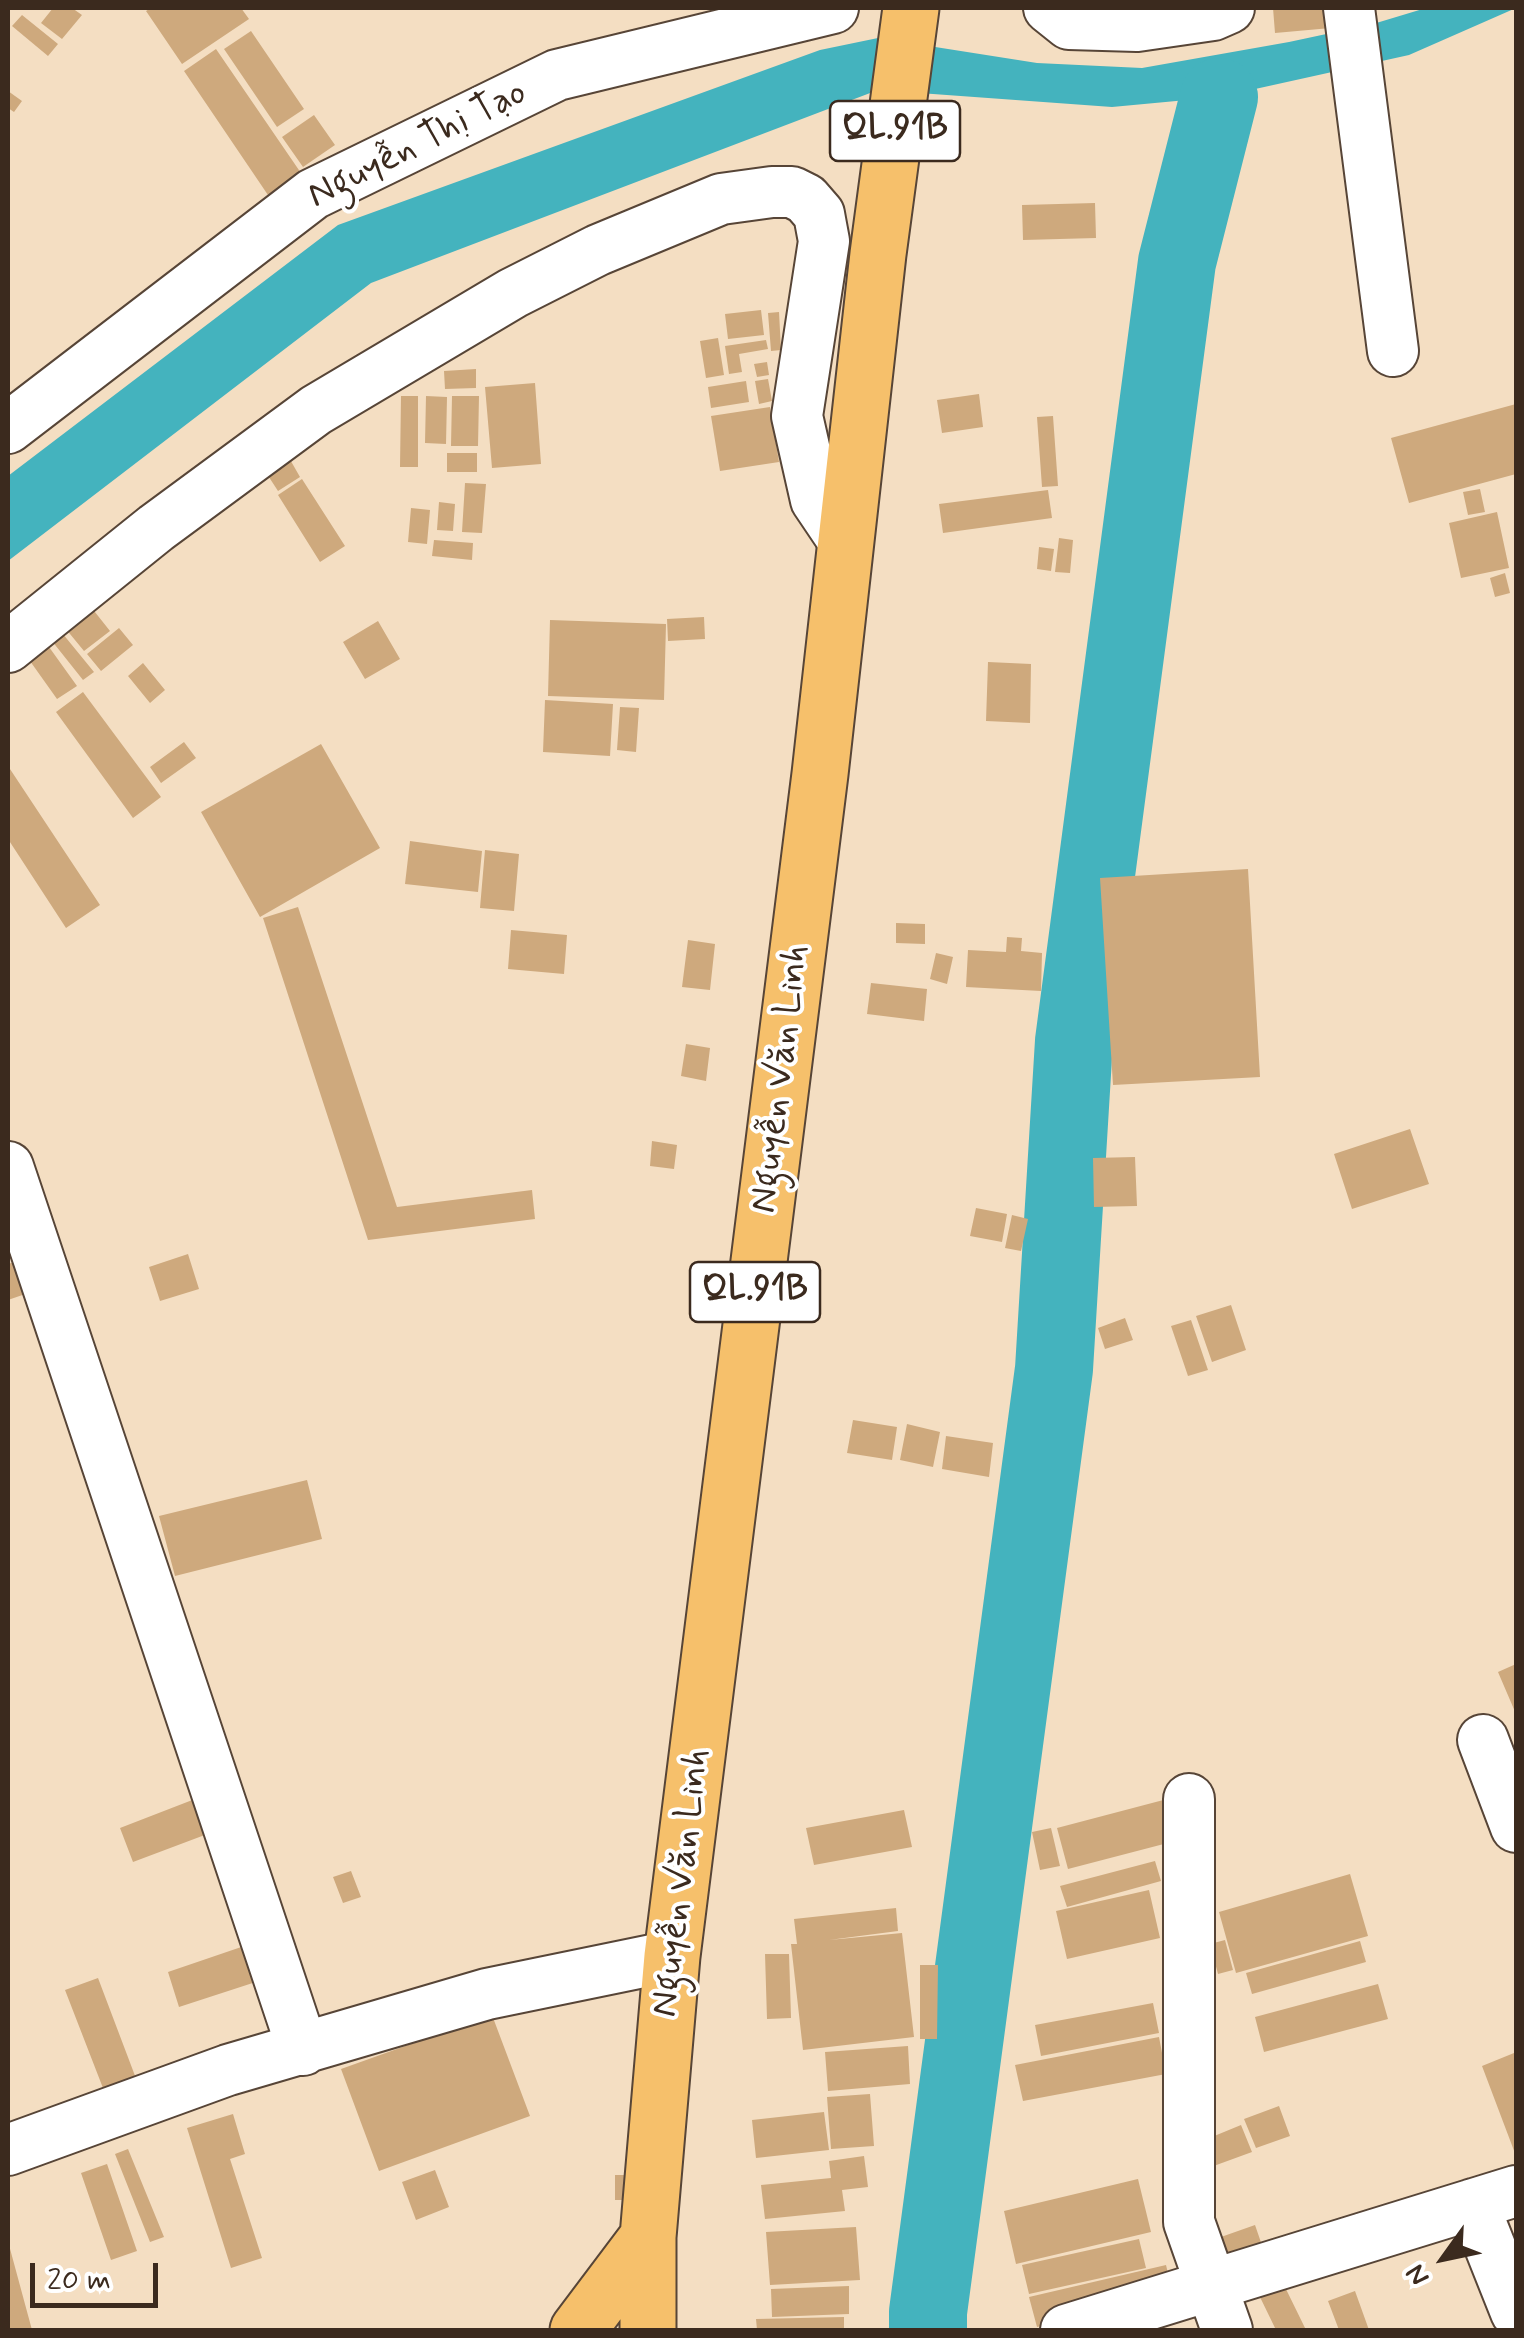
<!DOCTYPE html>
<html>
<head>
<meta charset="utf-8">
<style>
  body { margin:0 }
  #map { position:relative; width:1524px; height:2338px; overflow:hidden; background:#f4dec2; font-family:Mynerve,sans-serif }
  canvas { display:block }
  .frame { position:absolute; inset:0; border:10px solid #3b2a1e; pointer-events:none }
  .north { position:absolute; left:1394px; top:2208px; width:100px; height:100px; -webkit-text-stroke:8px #fff; paint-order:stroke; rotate:237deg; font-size:28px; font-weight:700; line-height:40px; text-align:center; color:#3b2a1e }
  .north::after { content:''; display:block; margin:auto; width:35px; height:45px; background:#3b2a1e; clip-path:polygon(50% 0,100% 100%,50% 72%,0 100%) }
  .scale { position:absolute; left:30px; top:2263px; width:128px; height:45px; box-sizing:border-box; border:5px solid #3b2a1e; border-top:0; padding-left:12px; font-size:30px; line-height:35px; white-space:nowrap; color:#3b2a1e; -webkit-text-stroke:8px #fff; paint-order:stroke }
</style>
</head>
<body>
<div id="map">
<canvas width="1524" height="2338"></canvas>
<div class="frame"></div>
<div class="north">N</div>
<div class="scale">20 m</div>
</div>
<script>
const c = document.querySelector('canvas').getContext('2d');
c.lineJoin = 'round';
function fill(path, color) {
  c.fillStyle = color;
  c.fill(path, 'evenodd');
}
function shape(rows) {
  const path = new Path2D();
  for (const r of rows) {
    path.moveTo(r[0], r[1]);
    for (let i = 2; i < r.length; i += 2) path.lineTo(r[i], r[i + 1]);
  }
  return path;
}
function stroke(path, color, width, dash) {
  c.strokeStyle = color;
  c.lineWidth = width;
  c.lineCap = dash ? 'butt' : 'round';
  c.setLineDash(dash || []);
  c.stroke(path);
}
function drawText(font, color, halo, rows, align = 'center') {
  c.font = font + ' Mynerve,sans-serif';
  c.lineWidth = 8;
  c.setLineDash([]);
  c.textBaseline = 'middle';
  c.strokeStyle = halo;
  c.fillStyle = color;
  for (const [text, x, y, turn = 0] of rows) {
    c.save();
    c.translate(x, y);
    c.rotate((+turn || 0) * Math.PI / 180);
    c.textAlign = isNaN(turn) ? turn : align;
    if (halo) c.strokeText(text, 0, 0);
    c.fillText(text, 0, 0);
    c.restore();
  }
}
fill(shape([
  [1426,8,1516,8,1409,55,1219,97,1112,107,878,90,371,283,8,561,8,476,338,225,820,50,878,38,1037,63,1142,68,1289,42,1373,24]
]), '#44b3be');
stroke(shape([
  [928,2330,928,2312,1054,1369,1074,1041,1177,262,1219,97]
]), '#44b3be', 78);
fill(shape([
  [53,8,72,8,82,15,62,39,41,23],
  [151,8,241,8,249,19,182,64,146,11],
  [1273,8,1340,8,1342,27,1275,33],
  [22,15,58,44,48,56,12,26],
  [251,31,304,109,277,127,224,49],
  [216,49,303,176,270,198,184,71],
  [8,91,22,101,14,112,8,108],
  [314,115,335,145,303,167,282,137],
  [1095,203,1096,238,1023,240,1022,205],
  [761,310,764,335,728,339,725,314],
  [779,312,781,350,771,351,768,313],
  [718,338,724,375,706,378,700,341],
  [766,340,768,349,739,354,742,372,729,374,725,346],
  [767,362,769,375,757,377,754,364],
  [476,369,476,388,445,389,444,371],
  [768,379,772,401,759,404,755,381],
  [746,381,749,402,711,408,708,387],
  [535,383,541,464,492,468,485,387],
  [979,394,983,427,942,433,937,400],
  [401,396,418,396,418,467,400,467],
  [426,396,447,397,446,444,425,443],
  [452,396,479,396,478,446,451,446],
  [1516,404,1516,474,1409,503,1391,438],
  [770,407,779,462,720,471,711,416],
  [1053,416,1058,486,1042,487,1037,417],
  [447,453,477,453,477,472,447,472],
  [288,456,300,477,278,491,265,471],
  [302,479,345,546,320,562,278,495],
  [465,483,486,484,482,533,462,532],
  [1480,489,1485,512,1468,515,1463,492],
  [1048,490,1052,518,943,533,939,504],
  [439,502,455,504,453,531,437,530],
  [411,508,430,510,427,544,408,542],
  [1497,512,1509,568,1461,578,1449,523],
  [1059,538,1073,540,1070,573,1055,572],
  [434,540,473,543,472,560,432,556],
  [1039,547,1054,549,1051,571,1037,569],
  [1505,573,1510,593,1495,597,1490,578],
  [87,602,110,631,84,651,61,623],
  [704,617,705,639,668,641,667,619],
  [550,620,666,624,664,700,548,696],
  [378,621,400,659,365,679,343,642],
  [58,628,94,672,83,680,48,636],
  [119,628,133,645,101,671,87,654],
  [44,640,77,686,57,699,25,654],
  [988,662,1031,664,1030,723,986,721],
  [143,663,165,690,150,703,128,676],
  [83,692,161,797,133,818,56,712],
  [545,700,613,704,610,756,543,752],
  [620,707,639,708,636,752,617,750],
  [184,742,196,758,161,783,150,767],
  [321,744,380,848,260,917,201,812],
  [8,766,100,905,66,928,8,839],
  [410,841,482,851,478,892,405,884],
  [485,850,519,854,514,911,480,908],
  [1248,869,1260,1077,1113,1085,1100,878],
  [298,907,397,1207,532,1190,535,1219,368,1240,263,918],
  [896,923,925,924,925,944,896,943],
  [511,930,567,935,564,974,508,969],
  [1007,937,1022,938,1021,951,1042,953,1041,991,966,987,968,950,1006,952],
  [688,940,715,944,710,990,682,987],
  [936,953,953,957,947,984,930,979],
  [871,983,927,989,924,1021,867,1014],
  [686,1044,710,1048,706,1081,681,1076],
  [1410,1129,1429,1184,1352,1209,1334,1154],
  [652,1141,677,1145,674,1169,650,1166],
  [1135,1157,1137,1206,1094,1207,1093,1158],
  [976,1208,1007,1214,1002,1242,970,1236],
  [1012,1215,1028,1219,1021,1251,1005,1248],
  [188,1254,199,1289,160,1301,149,1267],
  [24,1259,34,1291,8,1300,8,1264],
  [1231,1305,1246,1350,1212,1362,1196,1316],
  [1125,1318,1133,1340,1105,1349,1098,1328],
  [1191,1320,1208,1370,1188,1376,1171,1326],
  [853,1420,897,1427,892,1460,847,1453],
  [907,1424,940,1432,933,1467,900,1460],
  [946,1436,993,1443,989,1477,942,1469],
  [307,1480,322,1539,175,1576,159,1516],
  [1516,1664,1516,1714,1498,1672],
  [213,1792,226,1827,133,1862,120,1828],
  [1171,1798,1183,1839,1068,1869,1057,1828],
  [904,1810,912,1847,814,1865,806,1828],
  [1051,1828,1060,1866,1040,1870,1032,1832],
  [1155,1861,1161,1881,1067,1907,1060,1886],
  [351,1871,361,1897,343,1903,333,1877],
  [1350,1874,1368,1936,1236,1973,1219,1912],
  [1149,1890,1160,1938,1067,1959,1056,1911],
  [896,1908,898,1931,829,1940,902,1933,914,2037,803,2050,791,1944,797,1944,794,1919],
  [1225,1940,1233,1970,1218,1974,1210,1944],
  [1360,1941,1366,1962,1252,1994,1246,1973],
  [253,1943,265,1979,179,2007,168,1972],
  [765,1954,789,1954,791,2018,767,2019],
  [920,1965,938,1965,937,2039,920,2039],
  [98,1978,140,2089,108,2101,65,1990],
  [1378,1984,1388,2019,1264,2052,1255,2017],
  [1153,2003,1159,2033,1041,2056,1035,2025],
  [492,2015,530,2116,379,2171,341,2069],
  [1159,2037,1166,2074,1023,2101,1015,2065],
  [908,2046,910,2084,828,2091,825,2052],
  [1514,2053,1516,2060,1516,2156,1482,2066],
  [870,2094,874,2146,831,2149,827,2097],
  [1279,2106,1290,2136,1256,2148,1244,2119],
  [824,2112,829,2150,756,2158,752,2120],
  [233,2114,245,2154,230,2159,262,2258,231,2268,187,2128],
  [1241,2125,1252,2152,1200,2171,1190,2146],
  [128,2149,164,2237,150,2242,115,2154],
  [864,2156,868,2187,842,2190,845,2211,765,2219,761,2185,831,2178,829,2161],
  [107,2164,137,2251,111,2260,81,2173],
  [435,2170,449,2207,416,2220,402,2182],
  [615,2175,631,2175,631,2200,615,2200],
  [1138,2179,1151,2232,1016,2264,1004,2211],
  [1255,2225,1265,2254,1214,2272,1204,2243],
  [856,2227,860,2280,770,2285,766,2232],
  [1139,2239,1146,2268,1029,2294,1022,2265],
  [9,2245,32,2330,8,2330],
  [1166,2265,1173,2294,1037,2327,1029,2297],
  [1283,2283,1306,2330,1276,2330,1259,2295],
  [849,2286,849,2314,772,2317,771,2289],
  [1355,2291,1369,2330,1339,2330,1328,2301],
  [844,2317,844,2330,757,2330,756,2319]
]), '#cea97d');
const minor = shape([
  [1049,8,1069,24,1137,26,1213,15,1229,8],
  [1349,8,1393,351],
  [8,428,313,194,557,75,833,8],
  [8,647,156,528,316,410,513,293,598,250,721,199,772,192,792,192,806,199,819,214,821,225,824,241,797,416,816,500,847,546],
  [8,1167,303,2050],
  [1483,1740,1516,1827],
  [1189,1799,1189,2222,1227,2330],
  [8,2150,228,2070,487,1994,672,1956],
  [1473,2204,1516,2312],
  [1066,2330,1516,2191]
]);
const highway = shape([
  [578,2330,648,2237],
  [648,2330,648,2237,672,1956,820,774,878,254,911,8]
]);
stroke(minor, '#574537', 54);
stroke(highway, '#574537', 59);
stroke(minor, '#fff', 50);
stroke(highway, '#f6c06b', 55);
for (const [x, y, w] of [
  [895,131,130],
  [755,1292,130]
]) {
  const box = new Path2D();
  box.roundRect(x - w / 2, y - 30, w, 60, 8);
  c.fillStyle = '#fff';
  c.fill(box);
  stroke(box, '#3b2a1e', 2.5);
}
drawText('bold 35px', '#3b2a1e', null, [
  ["QL.91B",895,131],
  ["QL.91B",755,1292]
]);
drawText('38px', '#3b2a1e', '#fff', [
  ["Nguyễn Thị Tạo",418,146,-27],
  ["Nguyễn Văn Linh",782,1079,-83],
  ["Nguyễn Văn Linh",683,1883,-83]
]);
</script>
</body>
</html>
